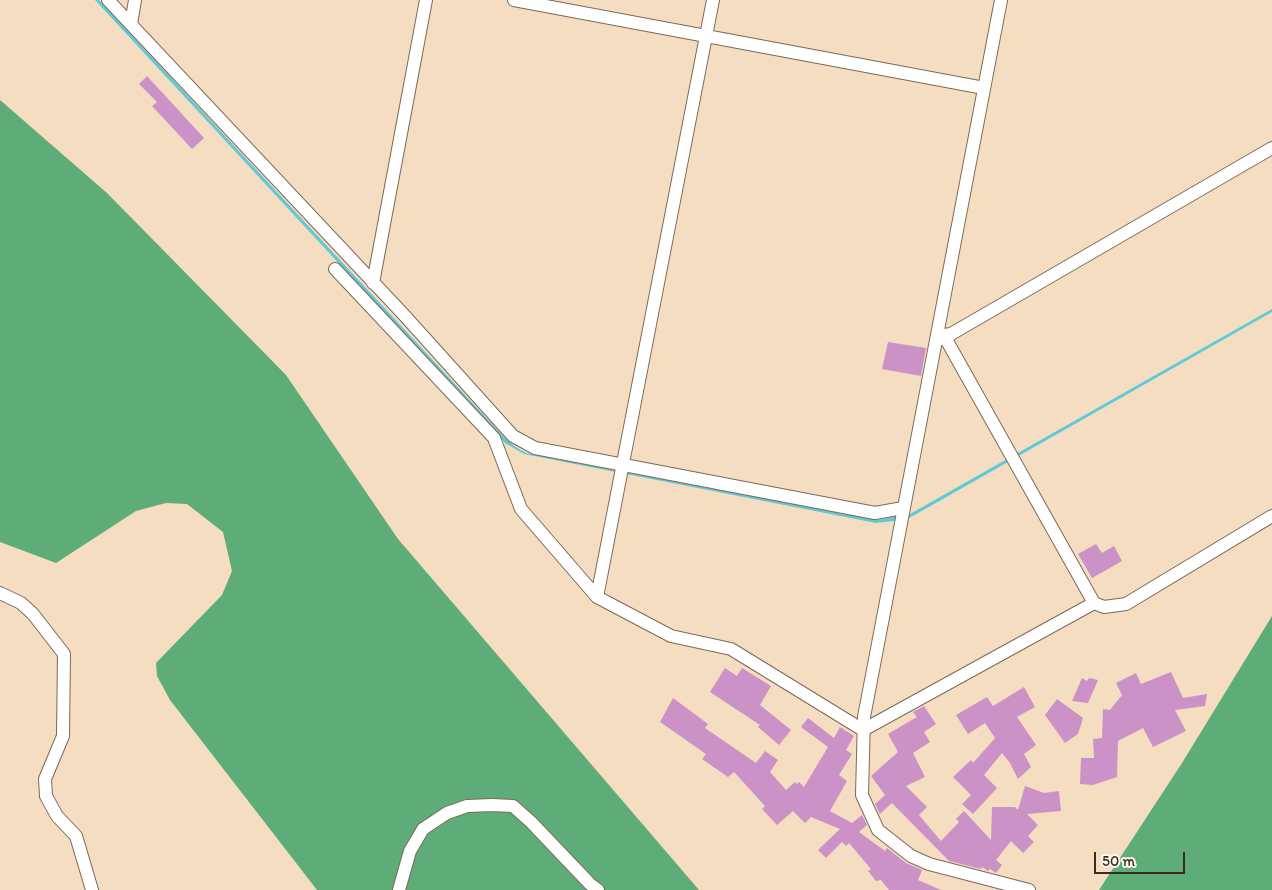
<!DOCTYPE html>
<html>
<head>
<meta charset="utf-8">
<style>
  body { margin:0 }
  #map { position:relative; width:1272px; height:890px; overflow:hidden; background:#f5ddc1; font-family:Itim,sans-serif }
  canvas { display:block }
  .scale { position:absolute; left:1094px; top:852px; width:91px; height:22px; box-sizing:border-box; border:2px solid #3b2a1e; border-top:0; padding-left:6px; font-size:15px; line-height:18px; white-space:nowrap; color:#3b2a1e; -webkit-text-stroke:4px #fbf7ec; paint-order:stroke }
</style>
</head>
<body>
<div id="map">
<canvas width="1272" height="890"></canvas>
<div class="scale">50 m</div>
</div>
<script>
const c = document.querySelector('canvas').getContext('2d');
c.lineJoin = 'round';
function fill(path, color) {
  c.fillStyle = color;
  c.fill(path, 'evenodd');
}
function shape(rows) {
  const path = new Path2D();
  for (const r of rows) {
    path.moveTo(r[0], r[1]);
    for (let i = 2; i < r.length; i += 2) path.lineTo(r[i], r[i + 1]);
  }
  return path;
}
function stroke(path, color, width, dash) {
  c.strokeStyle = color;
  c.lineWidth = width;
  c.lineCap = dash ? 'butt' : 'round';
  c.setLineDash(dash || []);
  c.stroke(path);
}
fill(shape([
  [0,100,107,193,286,375,398,539,699,890,317,890,170,700,157,676,156,663,222,595,232,571,223,532,187,504,166,503,136,511,56,563,0,542],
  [1272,616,1272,890,1099,890,1182,763]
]), '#5eac78');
fill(shape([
  [95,0,99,0,505,438,514,446,526,453,877,520,910,514,1272,309,1272,312,927,508,909,518,894,521,876,523,524,454,505,443]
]), '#5ec9d7');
fill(shape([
  [147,76,204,138,192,149,152,106,157,102,139,84],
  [888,342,926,348,921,376,882,369],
  [1096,544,1102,553,1114,546,1122,561,1092,578,1078,554],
  [725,668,737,676,742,668,771,686,760,705,791,730,779,745,758,727,760,725,710,692],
  [1171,672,1183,698,1207,694,1205,706,1175,710,1186,731,1153,747,1143,728,1118,741,1117,777,1093,785,1080,784,1081,758,1094,758,1093,739,1102,738,1103,709,1110,710,1122,695,1116,683,1136,673,1141,684],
  [1082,678,1087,681,1089,678,1098,680,1088,703,1072,701],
  [1024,687,1035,707,1017,717,1036,745,1024,754,1031,767,1018,779,1010,763,1002,753,984,775,997,788,973,814,962,804,971,795,953,777,971,760,973,763,995,738,985,723,968,734,956,715,987,697,993,706],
  [673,698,708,724,705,728,756,763,765,751,778,760,770,772,786,790,795,782,797,784,799,782,804,787,828,747,801,727,808,718,834,738,840,727,854,736,846,750,852,754,839,775,847,781,830,811,852,823,862,815,867,825,859,832,885,851,887,848,906,863,922,870,918,880,941,890,889,890,881,880,876,881,868,871,871,869,849,843,846,846,842,842,826,858,818,850,840,829,811,817,805,823,793,811,777,825,762,809,765,806,734,772,728,777,702,759,706,754,660,722],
  [1057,699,1083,718,1078,734,1065,743,1045,715],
  [924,706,936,724,924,732,930,742,913,753,925,777,906,786,927,807,919,815,941,841,959,822,956,819,964,811,991,840,992,807,1015,807,1018,810,1025,786,1044,793,1059,791,1061,811,1027,814,1038,825,1028,836,1034,842,1023,853,1011,841,996,860,1002,865,996,873,990,869,988,871,982,867,981,869,949,861,892,803,880,814,875,804,885,795,871,776,898,752,888,734,917,717,913,712]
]), '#ca92c7');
const street = shape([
  [108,0,405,316,513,436,535,448,875,513,903,508],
  [514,0,984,88],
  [1001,0,864,717,862,795,878,830,911,856,929,864,1029,890],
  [131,24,135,0],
  [335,269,494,438,521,509,597,597,671,636,731,649,863,730],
  [373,283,426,0],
  [937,336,947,341,1094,603,1104,607,1126,604,1272,516],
  [937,336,951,334,1272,148],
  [0,593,21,603,33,614,64,654,63,736,45,779,46,796,57,816,76,836,92,890],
  [597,597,713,0],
  [863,730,1094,603],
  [399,890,410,851,423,829,447,813,467,806,492,805,513,806,531,822,590,884,598,890]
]);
stroke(street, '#7c6957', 14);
stroke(street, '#fff', 12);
</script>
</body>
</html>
